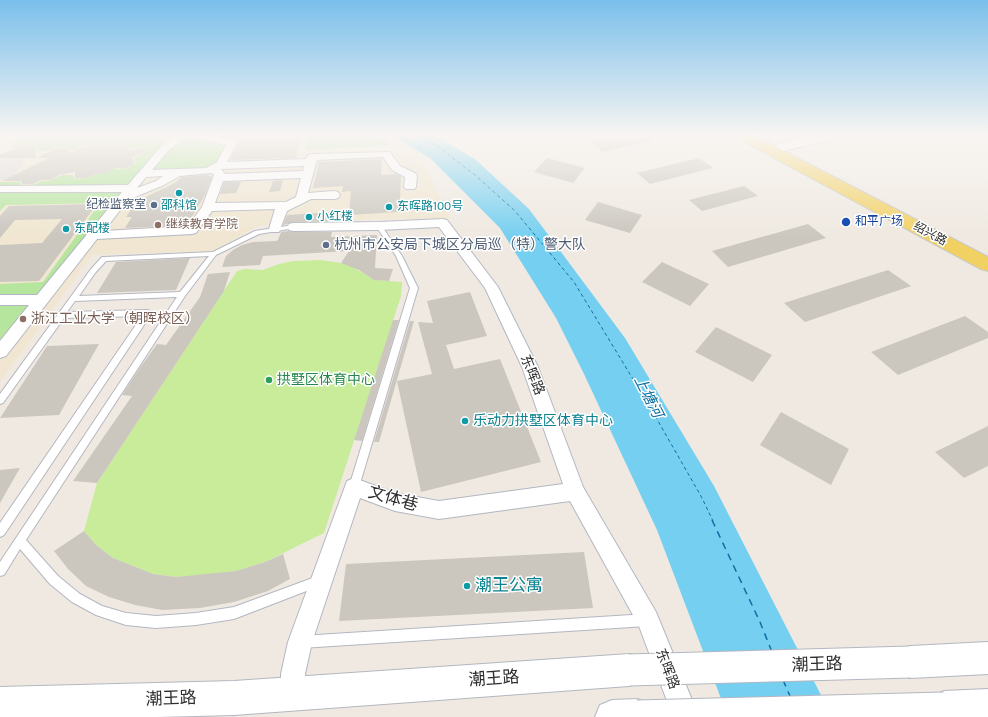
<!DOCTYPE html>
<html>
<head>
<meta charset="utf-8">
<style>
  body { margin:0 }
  canvas { display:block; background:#efe9e1 }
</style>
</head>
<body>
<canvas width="988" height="717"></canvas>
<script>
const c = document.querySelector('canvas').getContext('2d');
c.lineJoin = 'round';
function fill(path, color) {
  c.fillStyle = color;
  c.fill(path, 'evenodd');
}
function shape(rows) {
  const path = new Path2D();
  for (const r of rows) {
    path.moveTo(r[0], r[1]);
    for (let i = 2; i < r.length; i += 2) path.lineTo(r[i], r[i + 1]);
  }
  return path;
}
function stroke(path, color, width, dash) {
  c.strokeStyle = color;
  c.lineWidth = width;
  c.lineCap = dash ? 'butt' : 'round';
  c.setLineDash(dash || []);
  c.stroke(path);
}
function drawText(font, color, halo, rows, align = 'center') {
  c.font = font + ' Karla,"Noto Sans SC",sans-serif';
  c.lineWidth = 3;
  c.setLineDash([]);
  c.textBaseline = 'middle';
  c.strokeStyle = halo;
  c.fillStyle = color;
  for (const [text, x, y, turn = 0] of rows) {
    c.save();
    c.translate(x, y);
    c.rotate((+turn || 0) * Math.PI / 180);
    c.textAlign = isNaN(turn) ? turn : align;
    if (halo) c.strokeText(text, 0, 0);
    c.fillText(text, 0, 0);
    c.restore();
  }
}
fill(shape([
  [0,136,375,136,423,163,450,218,357,220,258,226,212,251,92,255,0,382]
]), '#f0e6d1');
fill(shape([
  [31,136,153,136,173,142,0,352,0,284,43,282,100,203,6,205,0,211,0,182,20,182,21,186,33,185,43,181,49,181,62,175,72,175,75,179,86,178,95,174,103,174,113,169,128,168,136,163,134,159,143,153,140,149,132,149,131,147,127,147,126,145,117,145,116,141,82,146,75,150,69,150,69,146,58,147,50,150,36,151,35,146,22,145,11,148,10,146],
  [308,136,375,136,390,145,306,150],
  [187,139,226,146,217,164,203,169,151,170,171,149]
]), '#b6e59e');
fill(shape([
  [321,260,341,263,351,266,375,280,402,282,401,296,324,533,265,562,236,571,206,575,176,577,153,574,113,558,96,545,84,531,97,483,237,271,245,269,263,270,279,264,293,261]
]), '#c9ec9a');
fill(shape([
  [25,158,17,172,6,180,0,180,0,159]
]), '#dfdcd8');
fill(shape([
  [393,136,436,136,476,160,529,209,625,338,714,486,820,693,830,717,728,717,657,530,584,374,556,318,500,228,430,158]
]), '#75cff0');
stroke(shape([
  [420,136,437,146,475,175,515,211,574,282,650,407,702,498,713,521]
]), '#0d6fa3', 1, [3.5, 3]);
stroke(shape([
  [712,520,760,622,772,652],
  [783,680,790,696]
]), '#0d6fa3', 1.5, [7, 5.5]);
fill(shape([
  [235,136,290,136,289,139,300,139,296,158,230,160,238,144,237,140,234,139],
  [619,136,652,136,652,141,602,152,592,142],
  [105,142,115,142,117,145,126,145,126,147,130,147,131,150,149,149,132,158,134,164,127,168,116,168,103,174,95,174,85,178,75,178,75,172,59,175,50,180,41,180,33,184,22,184,21,181,2,181,49,158,36,158,57,148,67,147,69,153,81,148,98,145],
  [21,146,34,146,36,158,0,158,0,155],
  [547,158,585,168,573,183,534,172],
  [699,158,713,168,650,184,637,173],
  [382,159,381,175,397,174,401,176,400,201,428,199,429,210,349,215,351,191,342,192,343,186,313,188,319,162],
  [207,175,212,177,205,195,187,225,125,228,132,217,126,217,137,201,175,183,182,177],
  [283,180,280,191,269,192,273,181],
  [224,182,241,182,236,193,220,194],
  [744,186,758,196,702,211,689,200],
  [598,202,642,215,630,233,585,220],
  [97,204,39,281,0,282,0,245,42,243,62,219,15,220,0,238,0,216,9,206],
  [334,212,333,221,293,222,283,225,287,215],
  [808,224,826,238,728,267,712,251],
  [288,231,293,232,332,232,331,237,377,235,375,268,393,269,389,281,374,280,359,270,341,263,349,251,263,256,260,265,222,267,226,256,233,250,242,245,253,242,276,241,278,240,281,232],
  [190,258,176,290,97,293,116,262],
  [662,262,709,284,690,306,642,282],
  [888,270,911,286,805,322,784,303],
  [230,272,224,291,97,483,73,481,132,396,122,395,139,369,157,344,166,345,200,297,208,274],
  [470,292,487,336,446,345,454,369,500,359,541,462,421,492,397,381,432,374,418,322,433,323,427,301],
  [965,316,988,332,988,338,898,375,871,352],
  [393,320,399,320,362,441,354,440],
  [410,321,414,321,379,442,374,442],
  [716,327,772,355,753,382,695,352],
  [99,344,59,415,0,418,47,346],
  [781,412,849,449,831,485,760,445],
  [988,426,988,466,964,478,935,452],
  [20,468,0,503,0,470],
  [84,531,96,545,113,558,153,574,176,577,236,571,265,562,283,554,290,579,268,591,234,602,200,608,162,610,135,605,109,597,86,586,68,569,54,551],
  [584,552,593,608,339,621,346,564]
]), '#cbc7bf');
const lane = shape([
  [379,224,381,225,402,256,418,288,359,487,357,490,354,491,351,490,349,487,410,288,396,256,376,226,379,224],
  [293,225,295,226,295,228,259,234,216,255,185,296,26,540,58,576,80,594,102,606,126,613,156,616,196,613,234,607,318,576,322,577,323,581,322,585,234,619,196,625,156,628,126,625,96,615,72,602,50,584,20,549,4,575,0,576,0,562,177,297,75,301,67,312,148,310,152,313,4,535,0,537,0,523,142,316,64,318,3,403,0,404,0,394,91,269,102,257,104,257,213,252,255,231,293,225],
  [209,256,180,292,79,296,95,273,106,261,209,256],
  [647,614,651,616,653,620,651,624,647,626,301,648,297,646,295,642,297,638,301,636,647,614]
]);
const street = shape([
  [176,136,188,136,170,149,152,170,206,168,217,162,226,145,194,138,193,136,214,136,236,141,237,143,227,162,306,159,308,155,312,154,390,152,400,166,415,173,417,175,416,187,414,189,406,189,404,187,405,177,392,170,383,157,317,160,308,193,334,191,338,192,340,195,338,198,334,199,311,199,287,211,279,232,271,232,269,229,275,209,212,211,196,233,192,234,97,239,6,356,0,358,0,341,29,305,0,305,0,295,37,295,122,192,0,192,0,186,128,185,162,145,176,136],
  [304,166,303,171,225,174,221,169,304,166],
  [212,173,214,175,202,207,188,226,104,231,128,200,164,185,180,176,212,173],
  [163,176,156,181,137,188,146,177,163,176],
  [301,178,296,197,286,202,215,203,223,181,301,178],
  [443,219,447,220,498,287,538,367,583,487,656,612,699,717,673,717,639,626,570,501,439,519,395,511,360,498,312,642,305,674,306,693,303,702,294,705,285,702,282,693,281,674,288,642,347,481,354,478,395,493,439,501,563,484,522,367,485,288,439,227,379,230,293,231,289,230,287,227,289,224,293,223,379,222,443,219]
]);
const secondary = shape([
  [806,136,834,136,832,139,780,152,775,151,773,148,775,145,806,136],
  [988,642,988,674,910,678,898,674,894,662,898,650,910,646,988,642],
  [629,654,641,658,645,670,641,682,629,686,234,715,157,717,0,717,0,687,234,681,629,654],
  [988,689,988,717,931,717,927,708,932,696,944,691,988,689],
  [637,699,649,704,654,717,595,717,600,705,612,700,637,699]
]);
const primary = shape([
  [737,136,755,136,988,257,988,271,981,269,739,139,737,136]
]);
stroke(lane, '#b4b7c1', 2);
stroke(street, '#b4b7c1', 2);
stroke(secondary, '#b4b7c1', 2);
stroke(primary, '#c9c9c9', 2);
fill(lane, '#fff');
fill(street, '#fff');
fill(secondary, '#fff');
fill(primary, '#f2d163');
const secondaryBridge = shape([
  [629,670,910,662],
  [637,716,944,708]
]);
stroke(secondaryBridge, '#b4b7c1', 33, []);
stroke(secondaryBridge, '#fff', 31);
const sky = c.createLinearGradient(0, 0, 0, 237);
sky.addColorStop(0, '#7abfeb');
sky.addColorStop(0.57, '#f8f5f2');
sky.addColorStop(1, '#f8f5f200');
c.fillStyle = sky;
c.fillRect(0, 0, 988, 237);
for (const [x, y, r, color] of [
  [179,193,4,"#0f9aa8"],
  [154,205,4,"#5c6f8a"],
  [389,207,4,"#0f9aa8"],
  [309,217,4,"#0f9aa8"],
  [846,222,5,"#1a4fb4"],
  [158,225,4,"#8d6e63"],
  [66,229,4,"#0f9aa8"],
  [326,245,4,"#5c6f8a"],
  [23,319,4,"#8d6e63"],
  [269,380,4,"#2e9e5b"],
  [465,421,4,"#0f9aa8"],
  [467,586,4,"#0f9aa8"]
]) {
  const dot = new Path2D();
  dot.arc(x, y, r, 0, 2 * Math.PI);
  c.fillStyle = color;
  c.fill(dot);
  stroke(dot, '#fff', 1.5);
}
drawText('12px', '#4e5e75', '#fff', [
  ["纪检监察室",146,205]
], 'right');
drawText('12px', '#0d838f', '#fff', [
  ["邵科馆",179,206,"center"],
  ["东晖路100号",397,207],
  ["小红楼",317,217],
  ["东配楼",74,229]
], 'left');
drawText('12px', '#164399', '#fff', [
  ["和平广场",855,222]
], 'left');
drawText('12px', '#785e54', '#fff', [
  ["继续教育学院",166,225]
], 'left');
drawText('12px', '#2e2e2e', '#fff', [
  ["绍兴路",930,234,28]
]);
drawText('14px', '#4e5e75', '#fff', [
  ["杭州市公安局下城区分局巡（特）警大队",334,245]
], 'left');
drawText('14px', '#785e54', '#fff', [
  ["浙江工业大学（朝晖校区）",31,319]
], 'left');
drawText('14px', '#2e2e2e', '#fff', [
  ["东晖路",532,375,68],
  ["东晖路",667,669,69]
]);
drawText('14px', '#27864d', '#fff', [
  ["拱墅区体育中心",277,380]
], 'left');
drawText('14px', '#0d838f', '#fff', [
  ["乐动力拱墅区体育中心",473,421]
], 'left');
drawText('italic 15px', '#0d6fa3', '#fff', [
  ["上塘河",648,397,63]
]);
drawText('17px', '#2e2e2e', '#fff', [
  ["文体巷",393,499,16],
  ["潮王路",817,665,-2],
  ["潮王路",494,679,-4],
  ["潮王路",171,699,-2]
]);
drawText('17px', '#0d838f', '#fff', [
  ["潮王公寓",475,586]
], 'left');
</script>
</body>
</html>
